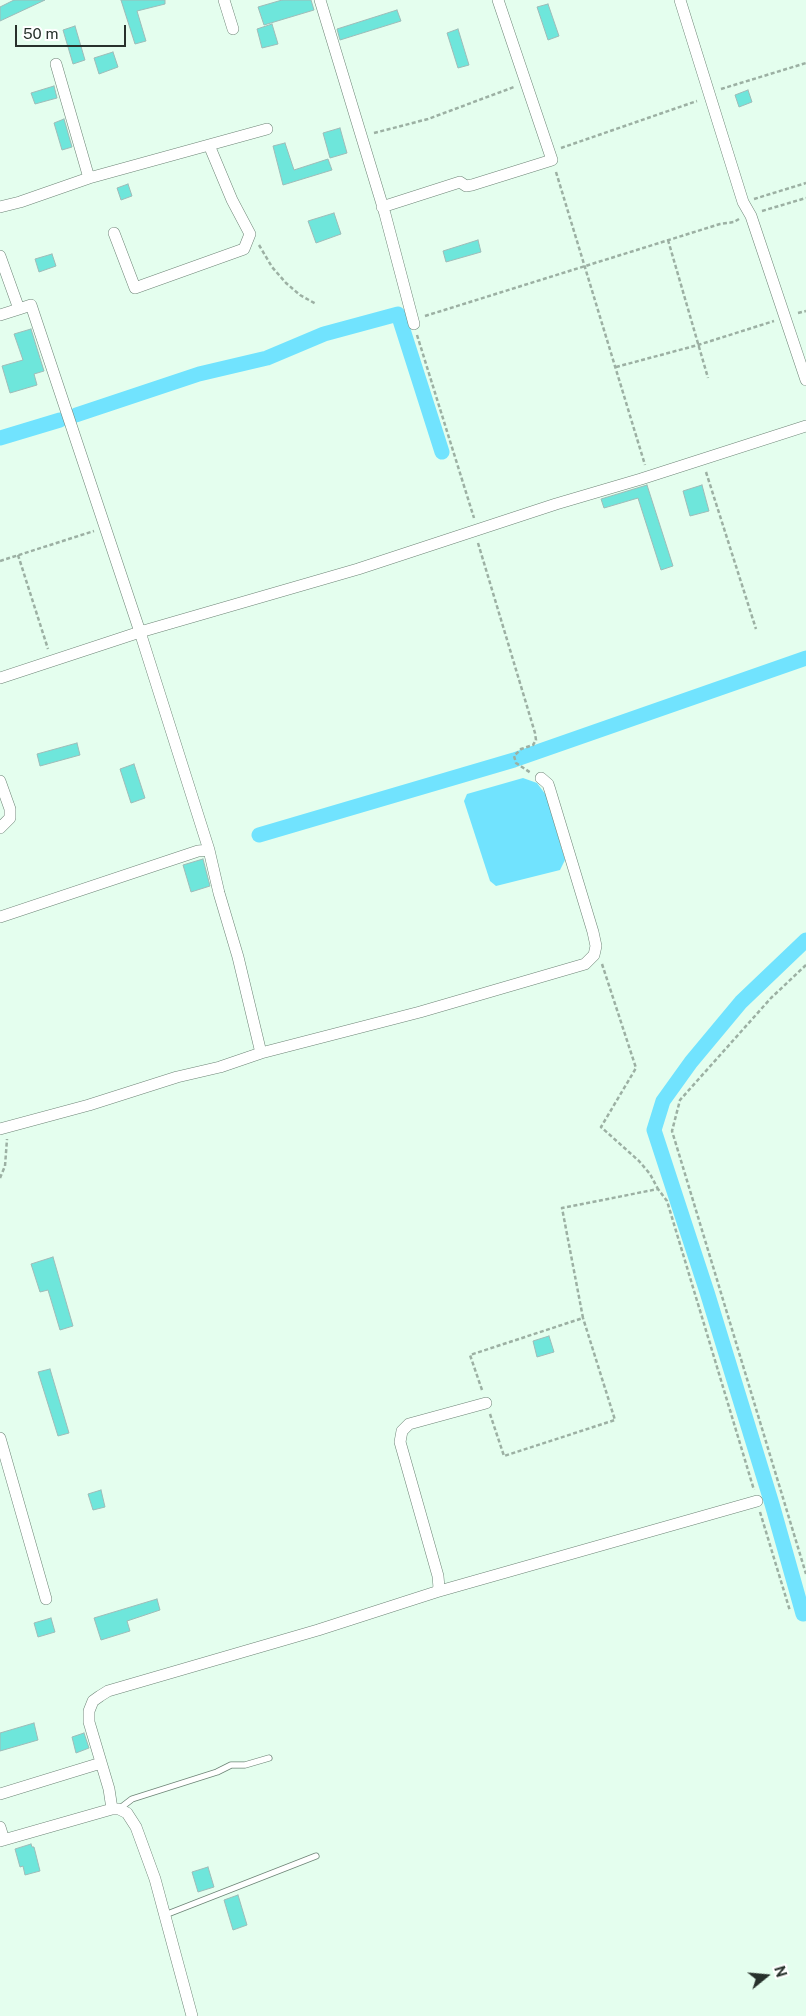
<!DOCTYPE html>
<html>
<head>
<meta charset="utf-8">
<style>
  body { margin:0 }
  #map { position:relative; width:806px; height:2016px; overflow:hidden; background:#e4feee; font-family:"Public Sans",sans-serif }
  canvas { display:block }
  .north { position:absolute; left:741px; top:1951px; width:50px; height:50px; -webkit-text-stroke:4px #fff; paint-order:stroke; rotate:73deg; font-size:14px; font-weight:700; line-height:20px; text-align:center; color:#27312b }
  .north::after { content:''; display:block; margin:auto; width:18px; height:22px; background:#27312b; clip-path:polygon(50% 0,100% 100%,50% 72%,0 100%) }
  .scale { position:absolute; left:15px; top:25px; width:111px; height:22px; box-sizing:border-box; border:2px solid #27312b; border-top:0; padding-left:6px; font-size:15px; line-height:18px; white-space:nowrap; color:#27312b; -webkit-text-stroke:4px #fff; paint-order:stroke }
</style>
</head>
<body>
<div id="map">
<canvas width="806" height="2016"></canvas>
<div class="north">N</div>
<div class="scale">50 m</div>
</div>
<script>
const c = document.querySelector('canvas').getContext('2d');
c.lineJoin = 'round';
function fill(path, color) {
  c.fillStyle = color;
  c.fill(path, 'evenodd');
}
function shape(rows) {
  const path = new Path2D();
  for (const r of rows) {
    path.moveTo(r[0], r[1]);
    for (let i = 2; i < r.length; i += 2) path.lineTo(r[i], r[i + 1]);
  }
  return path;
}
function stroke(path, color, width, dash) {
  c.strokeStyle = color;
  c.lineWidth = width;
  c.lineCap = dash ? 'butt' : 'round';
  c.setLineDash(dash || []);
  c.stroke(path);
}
fill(shape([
  [523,778,537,783,546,795,565,860,560,870,496,886,490,881,464,801,467,794]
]), '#71e3fe');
stroke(shape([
  [76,415,199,374,267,358,324,334,398,314,442,452],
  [0,438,60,420],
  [259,835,514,760,806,658],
  [803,1614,772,1504,707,1292,654,1130,663,1101,691,1062,741,1002,806,940]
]), '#71e3fe', 15);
const building = shape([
  [14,0,45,0,0,21,0,7,14,0],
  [121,0,165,0,165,4,137,11,146,41,135,44,121,0],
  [282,0,311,0,314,10,264,25,258,7,282,0],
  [548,4,559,36,548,40,537,7,548,4],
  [397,10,401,21,340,40,337,29,397,10],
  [272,24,278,44,262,48,257,29,272,24],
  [75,26,85,60,73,64,63,30,75,26],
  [458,29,469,65,458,68,447,33,458,29],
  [113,52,118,67,99,74,94,58,113,52],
  [54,86,57,98,35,104,31,93,54,86],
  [748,90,752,102,739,107,735,95,748,90],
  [64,119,72,147,62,150,54,123,64,119],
  [340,128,347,153,330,158,323,133,340,128],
  [285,143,294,170,328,159,332,170,283,185,273,146,285,143],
  [128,184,132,196,121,200,117,188,128,184],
  [334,213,341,234,316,243,308,221,334,213],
  [478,240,481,252,446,262,443,251,478,240],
  [52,254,56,266,39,272,35,259,52,254],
  [31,329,44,371,34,374,37,385,10,393,2,366,23,360,14,334,31,329],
  [647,485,673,566,661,570,638,498,604,508,601,499,647,485],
  [702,485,709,511,690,516,683,491,702,485],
  [77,743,80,755,40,766,37,754,77,743],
  [134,764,145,798,131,803,120,769,134,764],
  [203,859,210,886,191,892,183,865,203,859],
  [53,1257,73,1326,60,1330,48,1290,40,1292,31,1264,53,1257],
  [549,1336,554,1352,537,1357,533,1341,549,1336],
  [50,1369,69,1433,58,1436,38,1372,50,1369],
  [101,1490,105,1507,93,1510,88,1494,101,1490],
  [157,1599,160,1610,127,1621,130,1631,101,1640,94,1618,157,1599],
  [51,1618,55,1632,38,1637,34,1623,51,1618],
  [34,1723,38,1740,0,1751,0,1733,34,1723],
  [84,1733,89,1748,76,1753,72,1737,84,1733],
  [31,1844,32,1847,34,1847,40,1871,25,1875,23,1866,20,1867,15,1849,31,1844],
  [208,1867,214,1887,198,1892,192,1872,208,1867],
  [238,1895,247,1925,233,1930,224,1900,238,1895]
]);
fill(building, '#6ee6db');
stroke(building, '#9ebcb8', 1);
const lane = shape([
  [119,1809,132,1799,217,1772,231,1765,245,1765,269,1758],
  [165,1915,316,1856]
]);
const street = shape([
  [224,0,233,29],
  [320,0,385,214,414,324],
  [680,0,743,202,751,216,806,380],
  [56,64,89,178],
  [0,207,20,202,89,178,267,129],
  [382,207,460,182,466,186,472,185,552,160,498,0],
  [114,233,135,288,244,249,250,234,232,200,209,145],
  [0,256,19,309,31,305,140,632,0,678],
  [0,315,19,309],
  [0,781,10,809,10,818,0,828],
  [0,917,198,851,209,850],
  [261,1053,238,957,219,893,209,850,140,632,358,569,556,504,641,479,806,426],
  [0,1129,89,1105,177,1077,220,1067,261,1053,420,1012,585,964,594,955,596,946,593,932,550,790,548,784,541,778],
  [0,1438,46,1599],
  [436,1592,757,1501],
  [0,1794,101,1763],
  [112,1809,109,1789,89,1722,89,1711,93,1701,100,1696,108,1691,318,1630,436,1592,439,1588,438,1576,400,1442,402,1431,409,1424,486,1403],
  [0,1827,4,1840],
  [0,1841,112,1809,119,1809,127,1813,136,1827,155,1879,192,2016]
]);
stroke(lane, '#6d8476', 7);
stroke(street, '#6d8476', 12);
stroke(shape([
  [721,89,806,63],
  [374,133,428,119,514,87],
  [561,148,697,101],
  [556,172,645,465],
  [754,199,806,183],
  [762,211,806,198],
  [668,240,708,378],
  [259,245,272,267,286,283,300,295,316,304],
  [798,313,806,311],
  [425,316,720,224,734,222,739,219],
  [417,335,474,518],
  [616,367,698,345,774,321],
  [706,472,756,629],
  [478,543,535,733,536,740,533,745,521,749,514,756,516,763,531,773],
  [18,555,48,649],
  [0,561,94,531],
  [602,964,636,1068,601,1127,639,1161,650,1174,658,1189],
  [806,965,771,998,680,1100,672,1131,806,1574],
  [0,1178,5,1166,7,1139],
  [482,1390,470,1355,583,1318,562,1208,658,1189,667,1201,754,1490],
  [490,1414,504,1456,615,1420,583,1318],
  [760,1512,790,1611]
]), '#9cb0a3', 2.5, [4, 2.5]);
stroke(lane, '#fff', 5.5);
stroke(street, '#fff', 11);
</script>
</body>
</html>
